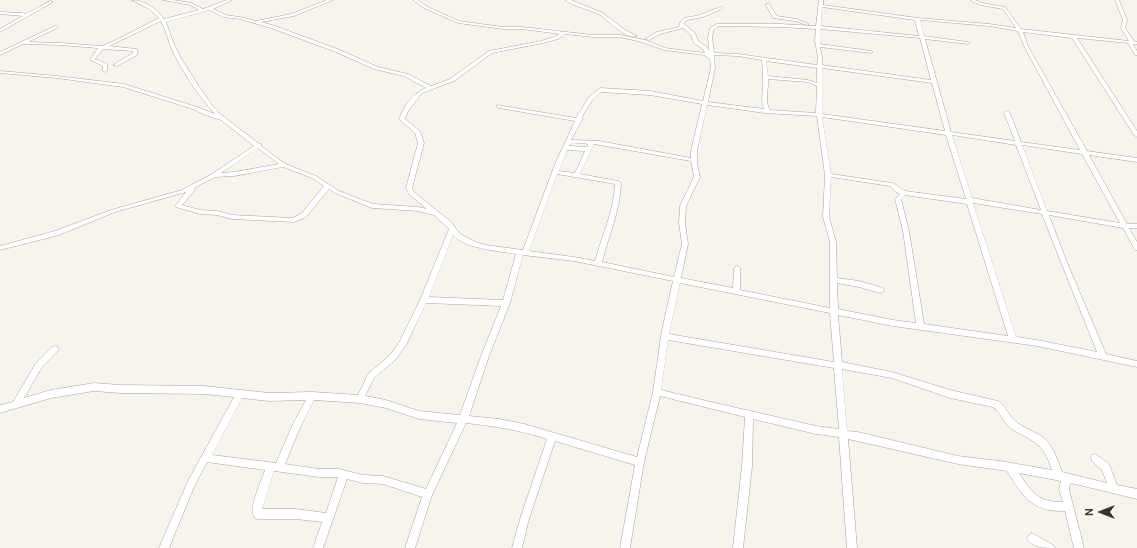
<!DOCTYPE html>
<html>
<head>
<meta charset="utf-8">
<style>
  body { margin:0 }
  #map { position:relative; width:1137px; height:548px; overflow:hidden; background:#f7f4ee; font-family:Cabin,sans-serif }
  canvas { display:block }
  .north { position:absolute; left:1081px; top:492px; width:40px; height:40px; -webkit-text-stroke:3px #f7f4ee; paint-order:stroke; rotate:270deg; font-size:11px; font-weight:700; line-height:16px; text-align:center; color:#363533 }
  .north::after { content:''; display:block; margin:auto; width:14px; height:18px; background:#363533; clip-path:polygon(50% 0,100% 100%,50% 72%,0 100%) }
</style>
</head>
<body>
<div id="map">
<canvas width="1137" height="548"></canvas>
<div class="north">N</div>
</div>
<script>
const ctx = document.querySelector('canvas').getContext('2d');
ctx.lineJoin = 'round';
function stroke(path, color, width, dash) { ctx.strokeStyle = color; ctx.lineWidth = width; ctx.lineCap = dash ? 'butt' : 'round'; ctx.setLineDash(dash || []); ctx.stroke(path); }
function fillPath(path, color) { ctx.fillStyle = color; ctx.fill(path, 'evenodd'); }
const street = new Path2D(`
  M132,0C145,0 157,9 164,19L199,10L190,5L163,0H173L191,3L203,9L227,0H232L213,9L226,15L240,17L256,21L291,14L327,0H333L294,16L261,22L275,26L340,50L378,67L408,74L431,86L450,79L489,51L541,41L554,37L560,34L522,29H503L458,23L424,8L413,0H418L426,6L459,21L503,27H522L593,35H620L645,40L665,48L705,53L703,49L694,43L691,35L683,28L660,34L649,40L645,39L657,32L679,27L680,22L684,18L700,15L720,7H722V9L703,17L687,20L684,23V24L695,33L698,41L707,47L709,51L708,37L710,28L717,24H780L816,26L819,0H823V5L918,18L989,24L1016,28L1003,9L980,5L970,0H975L982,3L1005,7L1021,29L1129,41L1121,28L1123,20L1115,0H1119L1127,20L1125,28L1134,41L1137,42V44H1133L1137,51V55H1135L1128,43L1077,38L1137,131V137L1134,135L1072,38L1023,32L1028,46L1087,151L1137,158V162L1089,155L1127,224H1137V228H1129L1137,242V250H1135L1123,228L1049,215L1066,260L1106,354L1137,361V367L1037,346L893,326L838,315L842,362L892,372L950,390L998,401C1006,406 1009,416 1016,422C1023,427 1031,430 1038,434C1052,442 1057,458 1062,472L1107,483L1102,470L1092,461L1091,458L1092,455L1095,454L1109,464L1117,485L1137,489V499L1071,483L1069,486V489L1084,548H1074L1065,511C1031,512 1023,496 1007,471L958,464L848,439L857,548H847L839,437L816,434L753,419L752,466L743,548H733L742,466L745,417L660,396L644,462L630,548H620L635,465L555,441L529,519L522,548H512L520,519L547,439C519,430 494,426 466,423L432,495L415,548H405L422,497L383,484L363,483L347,479L323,548H313L322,522L296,519H257L254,517C249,506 261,482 265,470L207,462L194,487L169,548H159L188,481L234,397L204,394L120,393L94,391L51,398L0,413V405L13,402L36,363L52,347L55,346L58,347L59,349L58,351L42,367L24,398L51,390L94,383L120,385L204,386L269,393L312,392L358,395L368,374L390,355L400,341L420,300L449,229L434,215L418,211L372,208L335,193L329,189L306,217L294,222L232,219L217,215L200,214L176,207L175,206L186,192L115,212L59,235L0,250V246L55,231L111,210L182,190L212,174L254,146L221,120L205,115L193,109L123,87L57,78L0,73V71L57,76L124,84L197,107L215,114C198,95 183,73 172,50C168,40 166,30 161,21L109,46L136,49L138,50L137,55L117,66L113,65L133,53V51L103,49L95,59L107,64V71L105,72L103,71V66L90,60L98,48L60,45L23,44L0,55V52L55,26H57V28L28,42L60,43L102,46L114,41L159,18L149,9ZM822,7L915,20L919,36L821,26ZM210,10L223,17L240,19L271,28L336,52L374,69L404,76L426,88C413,93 404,106 399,119L415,133L418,143L406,188L409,194L427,209L418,207L373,204L339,191L316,176L286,164L277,158L261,146V144L258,143L219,113L212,105L200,88L182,60L173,42L166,22ZM920,20L989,26L1018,31L1024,46L1080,150L1021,142L1010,113L1007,111L1004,113L1015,141L951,132L925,39L968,44L970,43L968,42L924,36ZM718,26L780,27L816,29L815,41L818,57L817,65L738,54L714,53L712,37L714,29ZM820,29L920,38L931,80L822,65V57L820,47L871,53L873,52L871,51L820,44ZM565,34L593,37H620L642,42L664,50L704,55L710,59L711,68L703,101L650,91L600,88L589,97L576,118L497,105V107L499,108L575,121L555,164L523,250L485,245L476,242L460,234L451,222L414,192L412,188L424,143L420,131L405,119L408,111L422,93L454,81L492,53L543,43L558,39ZM714,55L738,56L762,60L763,76L762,77L763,78C764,89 760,100 764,109L708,102L715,68ZM766,61L817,68V83L808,80L768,76ZM822,68L932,83L945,131L822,114ZM768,79L807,82L817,86L816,113L770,110C764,101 769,89 768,79ZM601,92L650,95L702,104L691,151V158L599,141L571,140L582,120L583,115L593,99ZM707,105L765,113L817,116L825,175L823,217L830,242V308L740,290V268L737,265L734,268L733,288L681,278L688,244L685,223L686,206L700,177L697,163V151ZM822,117L946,135L966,199L905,191C900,189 897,184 892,183L831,174ZM952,135L1016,145L1041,210L972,198ZM583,143L588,144L587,147L569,146L570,144ZM594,144L691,161L694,177L680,206L679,223L682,244L674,277L602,262C609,235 620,211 621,183L618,181L580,174ZM1022,145L1082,154L1120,223L1047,211ZM258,148L279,164L234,172L221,173ZM567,150L585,151L575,173L559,171ZM283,167L312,178L324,186L302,213L293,218L232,215L217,211L200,210L182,205L194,191L195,190L194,188L215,177L234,176ZM557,174L615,184C614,211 602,235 595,261L574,257L529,251ZM831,177L890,186L896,192L900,194L895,199L903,231L916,323L893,320L838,309L837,283L859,287L880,293L883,292L884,290L883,288L859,281L837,278L836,242L829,217ZM905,195L967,204L1008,336L924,324L909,231L901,199ZM973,203L1042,214L1060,260L1097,352L1037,340L1016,337ZM453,235C464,249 500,251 516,254L503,300L429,297ZM523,255L574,261L673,281L662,330L653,392L637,457L524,424L499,419L469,416L489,356L510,303ZM680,283L830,313L834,362L669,334ZM426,303L501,306L481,356L460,415L419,411L386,400L365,396L374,378L396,359L406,345ZM668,340L834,368L839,429L816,426L711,402L661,390ZM842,369L892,378L950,398L993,407C1000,412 1003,421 1009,427C1016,433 1024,435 1031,440C1043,446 1048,458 1052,470L1000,461L958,456L858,432L847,431ZM242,398L269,401L306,400L293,424L276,463L212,455ZM314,400L360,403L386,408L419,419L457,423L426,489L383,476L363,475L339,469H319L285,464L300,428ZM274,471L319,477H338L326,513L296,509H262ZM1019,473L1061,481L1059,489L1063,502C1039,503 1031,492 1019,473Z
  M565,0H571L603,13L625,30L637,36C627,41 608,20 600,15C589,9 575,7 565,0Z
  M50,1L53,2L0,32V29L23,16L0,14V12L22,13L26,14Z
  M767,4H769L777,16L796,19L809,24L807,25L795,21L773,18L766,5Z
  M1032,533L1053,545L1055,548C1045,548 1031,548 1027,538L1029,535Z`);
stroke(street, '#a5a39e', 1);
fillPath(street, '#fff');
</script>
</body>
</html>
